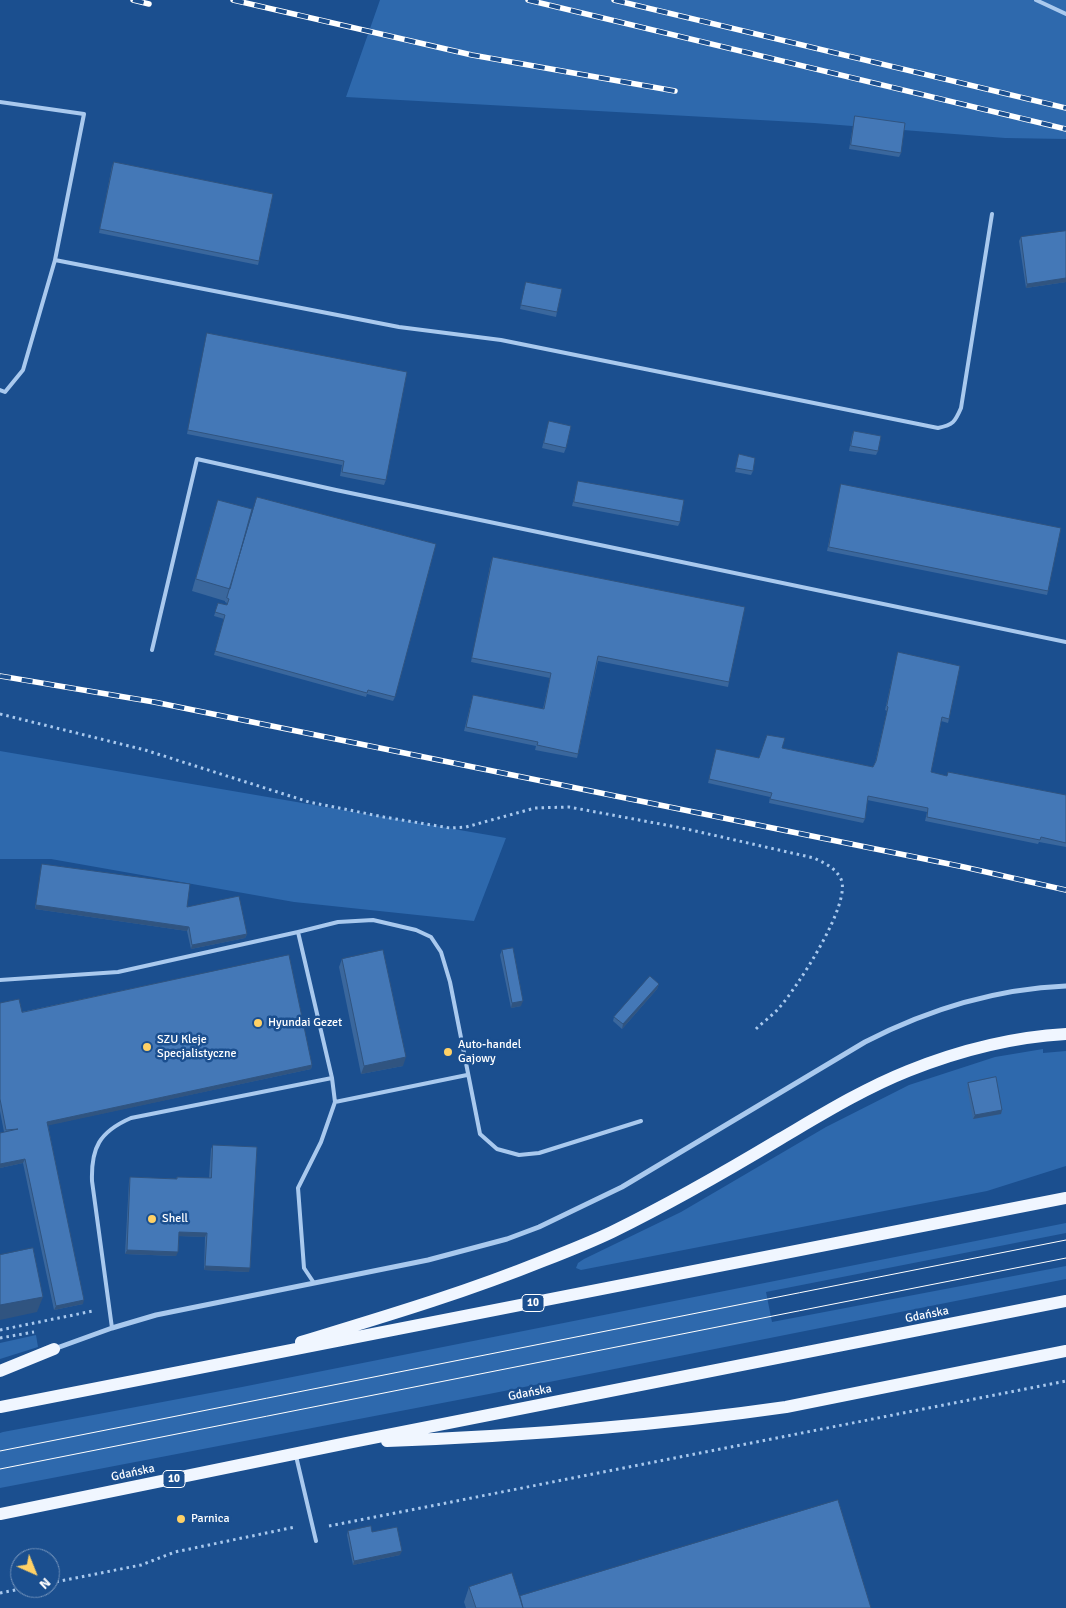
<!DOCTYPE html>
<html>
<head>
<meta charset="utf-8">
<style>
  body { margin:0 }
  #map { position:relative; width:1066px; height:1608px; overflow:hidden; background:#1b4f8f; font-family:Signika,sans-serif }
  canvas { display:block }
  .north { position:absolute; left:10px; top:1548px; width:50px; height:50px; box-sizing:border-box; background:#1b4f8f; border:1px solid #7695bc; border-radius:50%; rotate:136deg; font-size:14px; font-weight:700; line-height:20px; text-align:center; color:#fff }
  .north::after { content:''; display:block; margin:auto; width:18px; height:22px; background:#ffd166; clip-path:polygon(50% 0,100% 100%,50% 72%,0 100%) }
</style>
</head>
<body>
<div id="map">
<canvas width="1066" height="1608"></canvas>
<div class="north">N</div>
</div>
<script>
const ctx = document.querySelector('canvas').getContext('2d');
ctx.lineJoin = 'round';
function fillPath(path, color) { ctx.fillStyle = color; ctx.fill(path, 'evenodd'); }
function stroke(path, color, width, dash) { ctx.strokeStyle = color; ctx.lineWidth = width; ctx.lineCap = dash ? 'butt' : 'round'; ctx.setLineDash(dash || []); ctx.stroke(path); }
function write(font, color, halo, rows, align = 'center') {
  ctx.font = font + ' Signika,sans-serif'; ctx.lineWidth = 5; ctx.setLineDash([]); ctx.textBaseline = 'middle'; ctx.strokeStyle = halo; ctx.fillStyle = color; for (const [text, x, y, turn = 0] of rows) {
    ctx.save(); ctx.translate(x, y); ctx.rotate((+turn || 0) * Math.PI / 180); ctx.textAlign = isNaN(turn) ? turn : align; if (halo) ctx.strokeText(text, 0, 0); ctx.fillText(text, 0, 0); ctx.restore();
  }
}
const green = new Path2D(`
  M380,0H1066V139L1005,138L814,123L346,97Z
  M0,751L506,838L474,921L294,902L51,859H0Z
  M1043,1049V1053L1066,1051V1166L987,1191L581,1270L576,1268L578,1263L584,1259L681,1212L826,1127L909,1085L995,1057Z
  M1066,1223V1233L766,1292L772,1322L1066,1266V1279L489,1394L0,1488V1433L3,1432L242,1387Z
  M36,1335L38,1347L0,1359V1343Z`);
const path = new Path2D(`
  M0,714L145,750L309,802L384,817L450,828L466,827L535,808L569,807L682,828L814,858C824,863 835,867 841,879C852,904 796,989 779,1008C772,1016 763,1022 756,1029
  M0,1330L93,1311
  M0,1338L34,1332
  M329,1526L1066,1381
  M50,1583L141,1565L175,1552L295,1527
  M0,1593L25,1588`);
const lane = new Path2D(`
  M1036,0L1066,14
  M0,102L84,114L55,260L23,370L5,392L0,390
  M55,260L399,327L501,340L938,428C953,425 955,422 961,408L992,214
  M152,650L197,459L336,490L1066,642
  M298,932L338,922L373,920L416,930L431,937L441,952L450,982L480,1134L497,1149L519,1155L539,1153L641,1121
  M0,980L118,972L298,932L332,1078
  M335,1102L467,1075
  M112,1328L92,1181C91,1148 99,1132 131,1118L332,1078L335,1102L321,1142L298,1188L304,1268L314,1283
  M296,1456L316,1541`);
const street = new Path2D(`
  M54,1349L112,1328L156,1315L428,1260L507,1239L539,1227L622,1187L865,1042C929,1009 994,989 1066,986`);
const primary = new Path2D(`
  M301,1342C383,1317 464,1293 543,1261C566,1252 589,1243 612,1232C669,1204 725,1172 780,1139C821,1115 863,1089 908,1071C958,1051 1012,1037 1066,1034
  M0,1371L54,1349
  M0,1407L1066,1198
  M387,1441C520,1436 654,1426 786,1407L1066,1351
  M0,1514L347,1443L1066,1301`);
const tram = new Path2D(`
  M0,1451L1066,1240
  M0,1469L1066,1258`);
const rail = new Path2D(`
  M133,0L149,4
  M233,0L472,55L675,91
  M528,0L1066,129
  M614,0L1066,108
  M0,676L154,702L964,867L1066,890`);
const wall = new Path2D(`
  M855,116L901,153L899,157L849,149L854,120Z
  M114,162L259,261L258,265L99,233L112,166Z
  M1066,231V282L1026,288L1019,241L1021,237Z
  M526,282L557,312L556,317L520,309Z
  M207,333L386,480L384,485L340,476L342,465L187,434L206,338Z
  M549,421L566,448L564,453L542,448Z
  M854,431L878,451L876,455L849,451L852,435Z
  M739,454L753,471L751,475L735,472Z
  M578,481L680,522L678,526L572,506Z
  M841,484L1048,591L1047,595L827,551L840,488Z
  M218,500L240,551L395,697L393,701L367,694L366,697L214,655L224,619L214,616L218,603L226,605L227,603L225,602V601L192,591L214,512Z
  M493,557L729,682L728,687L598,661L578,754L577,758L535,750L536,746L464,731L473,695L543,709L550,678L471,662L491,561Z
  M898,652L949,719L948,723L941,721L931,772L946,776L1066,795V847L1039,842L1038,844L925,821L927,812L867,800L865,819L863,823L769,803L770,797L708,783L716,749L759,758L782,748L873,767L875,763L887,711L885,710Z
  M42,864L187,907L247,934L245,938L191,949L187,931L35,909L41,868Z
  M502,950L521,1006L511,1008L500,955Z
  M342,959L403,1066L361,1074L339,967Z
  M659,984L657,989L622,1029L613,1021L614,1017Z
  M0,1003L22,1012L312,1065L311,1069L48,1125L83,1304L54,1310L23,1163L0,1168V1133L4,1132L0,1111Z
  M968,1083L1002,1110L1001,1114L973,1119L967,1087Z
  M213,1145L249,1272L204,1270L205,1237L179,1236L176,1256L125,1254L129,1181L130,1177L176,1179L177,1177L209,1178L211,1149Z
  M348,1531L372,1532L400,1555L353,1565L347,1535Z
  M469,1587L520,1596L871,1608H466L464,1602Z`);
const shadedWall = new Path2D(`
  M1066,278V282L1026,288L1027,284Z
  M36,905L189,927L187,931L35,909Z
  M247,934L245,938L191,949L192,945Z
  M659,984L657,989L622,1029L623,1024Z
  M523,1001L521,1006L511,1008L512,1003Z
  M406,1057L403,1066L361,1074L364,1066Z
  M312,1065L311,1069L46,1126L47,1122Z
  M1002,1110L1001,1114L973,1119L975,1115Z
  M25,1159L23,1163L0,1168V1164Z
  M179,1232L207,1233L205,1237L177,1236Z
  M127,1250L178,1252L176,1256L125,1254Z
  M205,1266L250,1268L249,1272L204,1270Z
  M43,1297L37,1312L0,1320V1305Z
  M84,1300L83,1304L54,1310L56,1306Z
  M402,1551L400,1555L353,1565L354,1561Z`);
const building = new Path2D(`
  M855,116L905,123L901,153L851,145Z
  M114,162L273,194L259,261L100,229Z
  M1066,231V278L1027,284L1021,237Z
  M526,282L562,289L557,312L521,305Z
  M207,333L407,372L386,480L342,472L344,461L188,430Z
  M549,421L571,426L566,448L544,443Z
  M854,431L881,436L878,451L851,446Z
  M739,454L755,458L753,471L736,468Z
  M578,481L684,500L680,522L574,502Z
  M841,484L1061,528L1048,591L829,547Z
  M257,497L436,544L395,697L368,690L367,693L215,651L225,615L215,612L218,603L227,605L229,599L227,598Z
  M218,500L252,509L230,589L196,579Z
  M493,557L745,607L729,682L598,656L578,754L537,745L538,742L466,727L473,695L544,709L551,673L472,658Z
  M898,652L960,666L949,719L942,717L931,772L947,776L948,772L1066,795V843L1041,837L1040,840L927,817L928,808L868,796L865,819L770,799L772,793L709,779L716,749L759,758L767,735L785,738L782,748L873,767L876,761L888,707L887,706Z
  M42,864L190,884L187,907L239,896L247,934L192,945L189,927L36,905Z
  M513,948L523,1001L512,1003L502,950Z
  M383,950L406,1057L364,1066L342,959Z
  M289,955L312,1065L47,1122L84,1300L56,1306L25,1159L0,1164V1133L18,1129L6,1130L0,1099V1003L19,999L22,1012Z
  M650,976L659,984L623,1024L614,1017Z
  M996,1077L1002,1110L975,1115L968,1083Z
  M213,1145L257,1147L250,1268L205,1266L207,1233L179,1232L178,1252L127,1250L130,1177L177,1179V1177L211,1178Z
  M33,1248L43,1297L0,1305V1255Z
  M838,1500L871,1608H523L520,1596Z
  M371,1526L372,1532L397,1527L402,1551L354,1561L348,1531Z
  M512,1573L523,1608H476L469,1587Z`);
const markers = [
  [258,1023,5,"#ffd166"],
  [147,1047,5,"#ffd166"],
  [448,1052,5,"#ffd166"],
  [152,1219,5,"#ffd166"],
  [181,1519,5,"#ffd166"]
];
const shields = [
  [533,1303,22],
  [174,1479,22]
];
const shieldNames = [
  ["10",533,1303],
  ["10",174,1479]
];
const poiNames = [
  ["Hyundai Gezet",268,1023],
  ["SZU Kleje",157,1040],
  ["Specjalistyczne",157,1054],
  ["Auto-handel",458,1045],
  ["Gajowy",458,1059],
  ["Shell",162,1219],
  ["Parnica",191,1519]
];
const streetNames = [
  ["Gdańska",927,1315,-11],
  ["Gdańska",530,1393,-11],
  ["Gdańska",133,1473,-12]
];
fillPath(green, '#2e69ad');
stroke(path, '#a9c9ee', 3, [2.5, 4]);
stroke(lane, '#a9c9ee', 4);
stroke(street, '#a9c9ee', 5);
stroke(primary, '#f0f6ff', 12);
stroke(tram, '#fff', 1);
stroke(rail, '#fff', 5.5);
stroke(rail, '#1b4f8f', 4, [11]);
fillPath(wall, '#3a679d');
fillPath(shadedWall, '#305480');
fillPath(building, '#4478b7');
stroke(building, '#305480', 1);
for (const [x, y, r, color] of markers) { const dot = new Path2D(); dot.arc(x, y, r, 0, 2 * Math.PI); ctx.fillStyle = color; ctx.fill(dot); stroke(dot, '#1b4f8f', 2); }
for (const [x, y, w] of shields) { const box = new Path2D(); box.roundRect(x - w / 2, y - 8.5, w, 17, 4); ctx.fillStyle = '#1b4f8f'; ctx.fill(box); stroke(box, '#fff', 1); }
write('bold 11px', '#fff', null, shieldNames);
write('12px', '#fff', '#1b4f8f', poiNames, 'left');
write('12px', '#fff', '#1b4f8f', streetNames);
</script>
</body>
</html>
